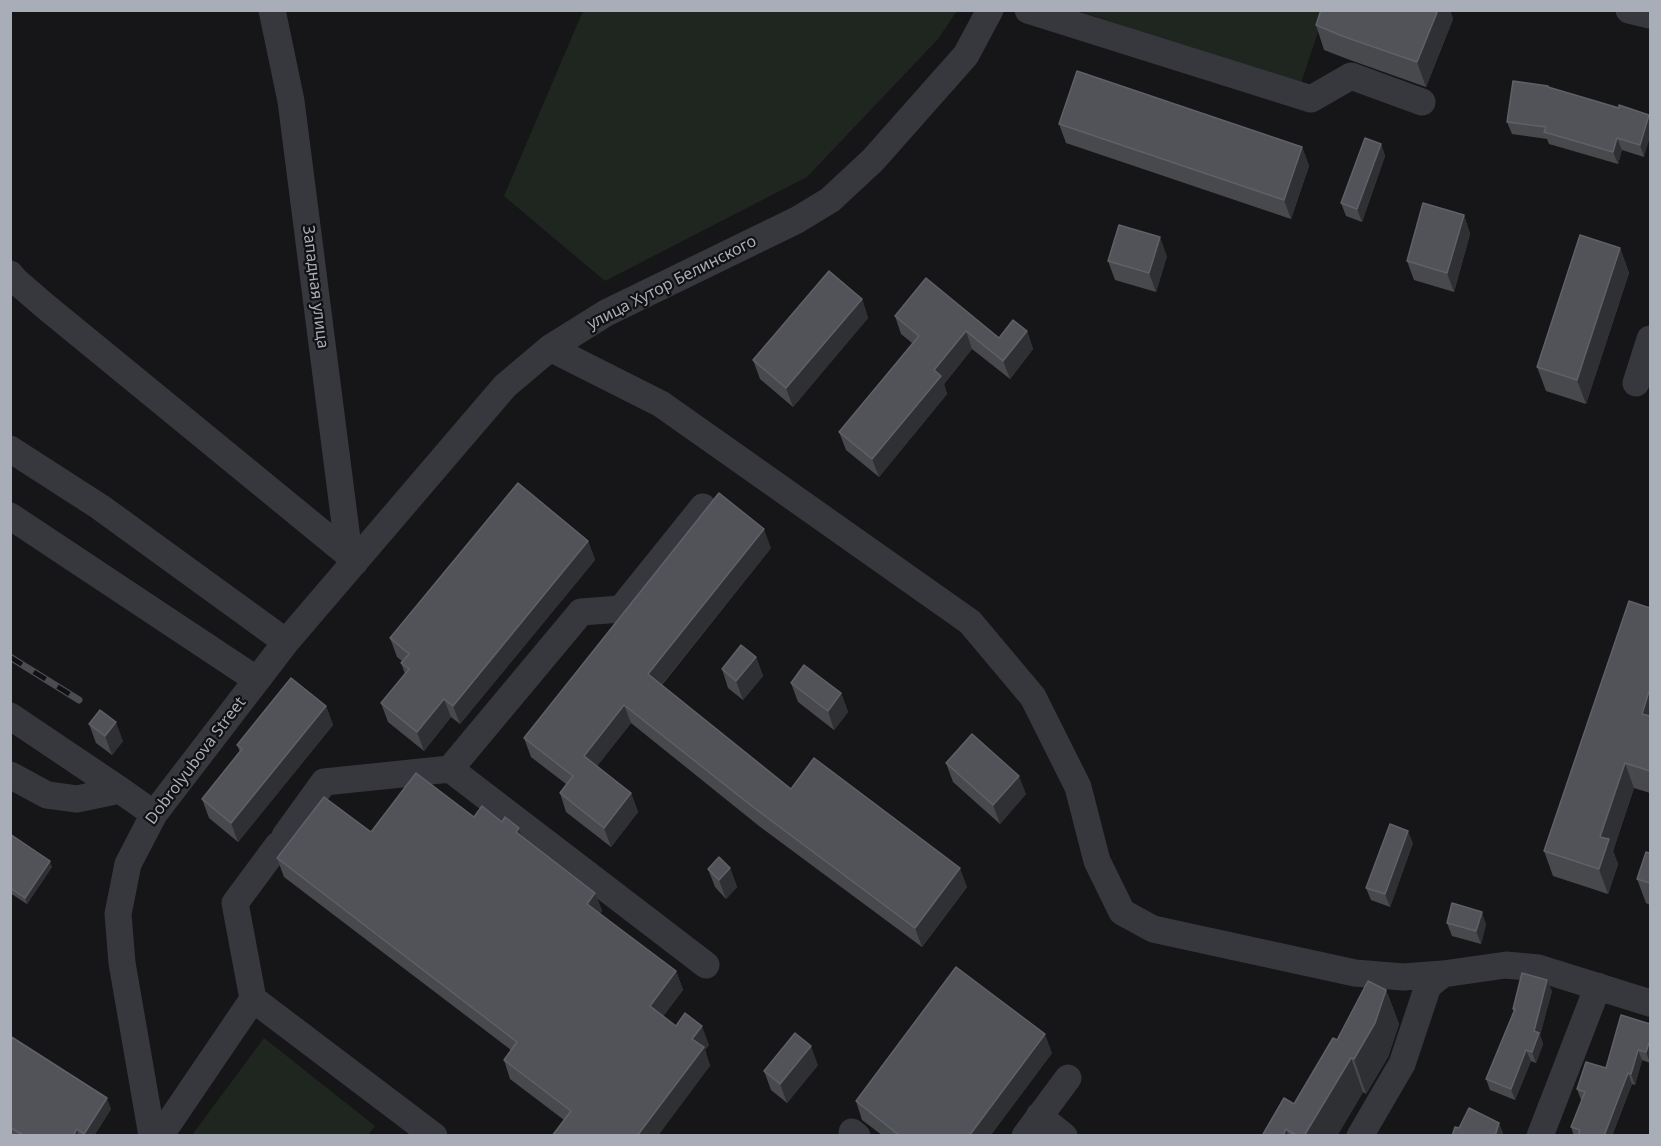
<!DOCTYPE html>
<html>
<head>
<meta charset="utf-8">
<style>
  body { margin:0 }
  #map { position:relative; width:1661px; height:1146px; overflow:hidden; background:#161618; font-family:"Noto Sans",sans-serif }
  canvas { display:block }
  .frame { position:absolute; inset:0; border:12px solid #a8adb8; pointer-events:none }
</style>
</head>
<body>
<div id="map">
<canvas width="1661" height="1146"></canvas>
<div class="frame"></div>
</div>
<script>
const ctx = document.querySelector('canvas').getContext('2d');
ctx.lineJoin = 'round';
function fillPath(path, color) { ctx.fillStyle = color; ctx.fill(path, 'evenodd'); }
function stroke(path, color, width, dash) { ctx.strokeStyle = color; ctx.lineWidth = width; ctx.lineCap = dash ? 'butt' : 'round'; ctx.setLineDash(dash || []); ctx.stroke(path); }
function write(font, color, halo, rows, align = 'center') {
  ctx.font = font + ' "Noto Sans",sans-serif'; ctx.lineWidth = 4.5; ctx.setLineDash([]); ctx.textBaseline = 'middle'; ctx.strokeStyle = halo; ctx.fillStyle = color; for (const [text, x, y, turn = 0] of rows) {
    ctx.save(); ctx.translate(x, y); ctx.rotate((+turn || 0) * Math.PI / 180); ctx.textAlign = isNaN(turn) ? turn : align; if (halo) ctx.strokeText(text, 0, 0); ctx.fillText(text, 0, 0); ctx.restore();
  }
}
const green = new Path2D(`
  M583,11V10L957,11L938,39L807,177L605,281L504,196Z
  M1079,11H1325L1300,86Z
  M264,1038L375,1126L368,1135H192Z`);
const minor = new Path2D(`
  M272,10L291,101L349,555L355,562
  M1028,10L1311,99L1351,76L1422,102
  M1629,10L1650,15
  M10,274L16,281L45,306L349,555
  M550,348L661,404L970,622L1033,697L1078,787L1097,861L1122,912L1153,929L1355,973L1403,977L1443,974
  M1636,383L1650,339
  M10,449L100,507L286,642
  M10,516L257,680
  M10,716L120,790
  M450,769L581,612L621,609L703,507
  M10,775L47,795L77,799L120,790L154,814
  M285,836L324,782L450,769L706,965
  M253,999L235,903L278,845
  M1039,1116L1064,1136
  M852,1132L857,1136
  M152,1136L122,963L118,914L128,864L154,814L286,642L505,386L550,348L606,313L797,220L830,200L873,160L966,55L990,10
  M160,1136L253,999L434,1136
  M1025,1136L1068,1078
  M1360,1136L1402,1064L1428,986L1443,974L1506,965L1538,968L1650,1003
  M1540,1136L1598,986`);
const rail = new Path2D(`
  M10,657L79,700`);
const wall = new Path2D(`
  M1321,10H1450L1453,19L1426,87L1350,60L1324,50L1316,25Z
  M1548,86L1549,88L1619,108L1649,115L1644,157L1622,150L1618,164L1549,144L1547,139L1512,134L1507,122Z
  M1059,124L1302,147L1309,166L1291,219L1066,143Z
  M1381,144L1385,156L1362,222L1346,216L1341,203Z
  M1464,215L1470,234L1454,292L1414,280L1407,261Z
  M1620,248L1629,273L1586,404L1546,391L1537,367Z
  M1167,256L1156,292L1115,280L1108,261Z
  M862,299L868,318L793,407L760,379L753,360Z
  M895,316L999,338L1027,331L1033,349L1010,379L972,349L944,384L947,394L879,477L846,450L839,432L912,343L901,334Z
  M588,541L595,560L460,724L451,717L424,751L388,722L381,703L405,674L401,663L402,661L397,657L390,638Z
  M771,548L662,685L791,789L967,887L922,947L759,826L631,723L597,766L631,793L638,812L611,847L566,812L560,793L566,784L531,757L524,738Z
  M1650,608V793L1634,788L1613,851L1618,864L1608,894L1553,876L1544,851Z
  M756,657L763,676L743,700L728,688L722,669Z
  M791,683L841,693L848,712L834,730L798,702Z
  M326,706L333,725L238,842L209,818L202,799L240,752L237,745Z
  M89,724L123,741L112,755L96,743Z
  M946,763L1026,794L1000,824L953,782Z
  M371,832L522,837L595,893L602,911L600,914L676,971L683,990L663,1016L676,1026L709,1045L705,1050L710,1066L564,1120L510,1079L504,1060L511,1050L284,877L277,858Z
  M10,834L52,867L27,904L10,893Z
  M1413,843L1390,907L1371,900L1366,888Z
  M1650,853V905L1646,903L1637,879Z
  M730,868L737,887L726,899L715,887L708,869Z
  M1447,923L1486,924L1481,944L1452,936Z
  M1386,990L1399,1024L1388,1057L1366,1094L1363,1092L1337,1136H1262L1294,1104L1337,1040Z
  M1552,991L1540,1035L1543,1044L1536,1063L1531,1061L1515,1100L1490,1090L1486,1079L1514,1012L1513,1009Z
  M1650,1024V1063L1642,1060L1635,1085L1632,1084L1612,1136H1574L1571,1127L1582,1100H1581L1577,1089L1606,1068Z
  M10,1036L111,1109L94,1136H10Z
  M1052,1053L990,1136H883L862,1120L856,1101Z
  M818,1065L787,1103L771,1090L764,1071Z`);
const shadedWall = new Path2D(`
  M1438,10H1450L1453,19L1426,87L1417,62Z
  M1649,115L1650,118V137L1644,157L1640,145Z
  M1617,138L1622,150L1618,164L1613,152Z
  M1381,144L1385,156L1362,222L1357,209Z
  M1302,147L1309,166L1291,219L1284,200Z
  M1464,215L1470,234L1454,292L1447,273Z
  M1160,237L1167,256L1156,292L1149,273Z
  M1620,248L1629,273L1586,404L1577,380Z
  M862,299L868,318L793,407L786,388Z
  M966,331L972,349L944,384L947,394L879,477L872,459L934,370Z
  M1027,331L1033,349L1010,379L1003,361Z
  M764,529L771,548L655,693L648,674Z
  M588,541L595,560L460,724L453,706Z
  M756,657L763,676L743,700L736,681Z
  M1650,688V737L1642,714Z
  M841,693L848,712L834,730L828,711Z
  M444,699L451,717L424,751L417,732Z
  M624,705L631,723L591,774L584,756Z
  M326,706L333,725L238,842L231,823Z
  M116,722L123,741L112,755L105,736Z
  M1625,763L1634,788L1613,851L1618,864L1608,894L1599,869L1600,837Z
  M1019,776L1026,794L1000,824L993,805Z
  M631,793L638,812L611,847L604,828Z
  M519,828L526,847L516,832Z
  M1408,831L1413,843L1390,907L1385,894Z
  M50,861L52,867L27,904L25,898Z
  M730,868L737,887L726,899L719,880Z
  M960,868L967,887L922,947L915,928Z
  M595,893L602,911L594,922L587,904Z
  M1482,912L1486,924L1481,944L1476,931Z
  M676,971L683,990L657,1025L650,1006Z
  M1547,980L1552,991L1540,1035L1543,1044L1536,1063L1532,1052L1534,1031Z
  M1386,990L1399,1024L1388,1057L1366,1094L1354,1059Z
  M702,1026L709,1045L705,1050L710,1066L658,1136H637L692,1039Z
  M1045,1034L1052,1053L990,1136H969Z
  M1650,1040V1063L1646,1052Z
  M811,1046L818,1065L787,1103L780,1084Z
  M1526,1050L1531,1061L1515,1100L1511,1089Z
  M1638,1050L1642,1060L1635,1085L1631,1074Z
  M1351,1058L1363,1092L1337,1136H1304Z
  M1628,1073L1632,1084L1612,1136H1604Z
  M107,1098L111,1109L94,1136H85L84,1134Z
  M1499,1123L1503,1133L1502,1136H1495Z
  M77,1129L79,1136H73Z
  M1286,1129L1289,1136H1283Z`);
const building = new Path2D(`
  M1321,10H1438L1417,62L1342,36L1316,25Z
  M1077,71L1302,147L1284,200L1059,124Z
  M1513,81L1548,86V87L1619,108V105L1649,115L1640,145L1617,138L1613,152L1544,132L1546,127L1507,122Z
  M1365,138L1381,144L1357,209L1341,203Z
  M1423,203L1464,215L1447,273L1407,261Z
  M1119,225L1160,237L1149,273L1108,261Z
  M1580,235L1620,248L1577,380L1537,367Z
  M829,271L862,299L786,388L753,360Z
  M926,278L999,338L1013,320L1027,331L1003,361L966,331L934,370L941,376L872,459L839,432L919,336L895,316Z
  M518,483L588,541L453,706L444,699L417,732L381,703L409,669L401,663L409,654L390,638Z
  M719,493L764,529L648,674L791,789L814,758L960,868L915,928L753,807L624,705L584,756L631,793L604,828L560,793L573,776L524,738Z
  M1629,601L1650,608V688L1642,714L1650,716V771L1625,763L1600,837L1609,839L1599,869L1544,851Z
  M741,645L756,657L736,681L722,669Z
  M804,665L841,693L828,711L791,683Z
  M291,678L326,706L231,823L202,799L242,749L237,745Z
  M100,710L116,722L105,736L89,724Z
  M972,734L1019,776L993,805L946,763Z
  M416,773L474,817L482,806L502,822L505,817L519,828L516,832L595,893L587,904L676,971L650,1006L676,1026L685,1013L702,1026L692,1039L704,1047L637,1136H552L571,1111L504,1060L517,1042L277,858L324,797L371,832Z
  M1390,824L1408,831L1385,894L1366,888Z
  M10,834L50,861L25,898L10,888Z
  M1646,852L1650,853V883L1637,879Z
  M719,857L730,868L719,880L708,869Z
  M1452,903L1482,912L1476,931L1447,923Z
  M956,967L1045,1034L969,1136H900L856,1101Z
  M1522,973L1547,980L1534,1031L1539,1033L1532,1052L1526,1050L1511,1089L1486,1079L1515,1009H1513Z
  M1368,981L1386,990L1375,1023L1354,1059L1351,1058L1304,1136H1297L1286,1129L1283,1136H1262L1284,1098L1294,1104L1333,1038L1337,1040Z
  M1621,1015L1650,1024V1040L1646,1052L1638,1050L1631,1074L1628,1073L1604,1136H1578L1580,1130L1571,1127L1585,1092L1577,1089L1586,1062L1606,1068Z
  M795,1033L811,1046L780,1084L764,1071Z
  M10,1036L107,1098L84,1134L77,1129L73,1136H24L10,1127Z
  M1469,1108L1499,1123L1495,1136H1452L1455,1127L1459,1128Z`);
const streetNames = [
  ["улица Хутор Белинского",672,283,-27],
  ["Западная улица",315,287,83],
  ["Dobrolyubova Street",196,761,-53]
];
fillPath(green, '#1e261f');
stroke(minor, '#37383d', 27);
stroke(rail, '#4a4c52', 7);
stroke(rail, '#111113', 4.5, [14]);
fillPath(wall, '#47494d');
fillPath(shadedWall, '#2f3033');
fillPath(building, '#525359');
stroke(building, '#5f6168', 1.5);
write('16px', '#a8adb8', '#111113', streetNames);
</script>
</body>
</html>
